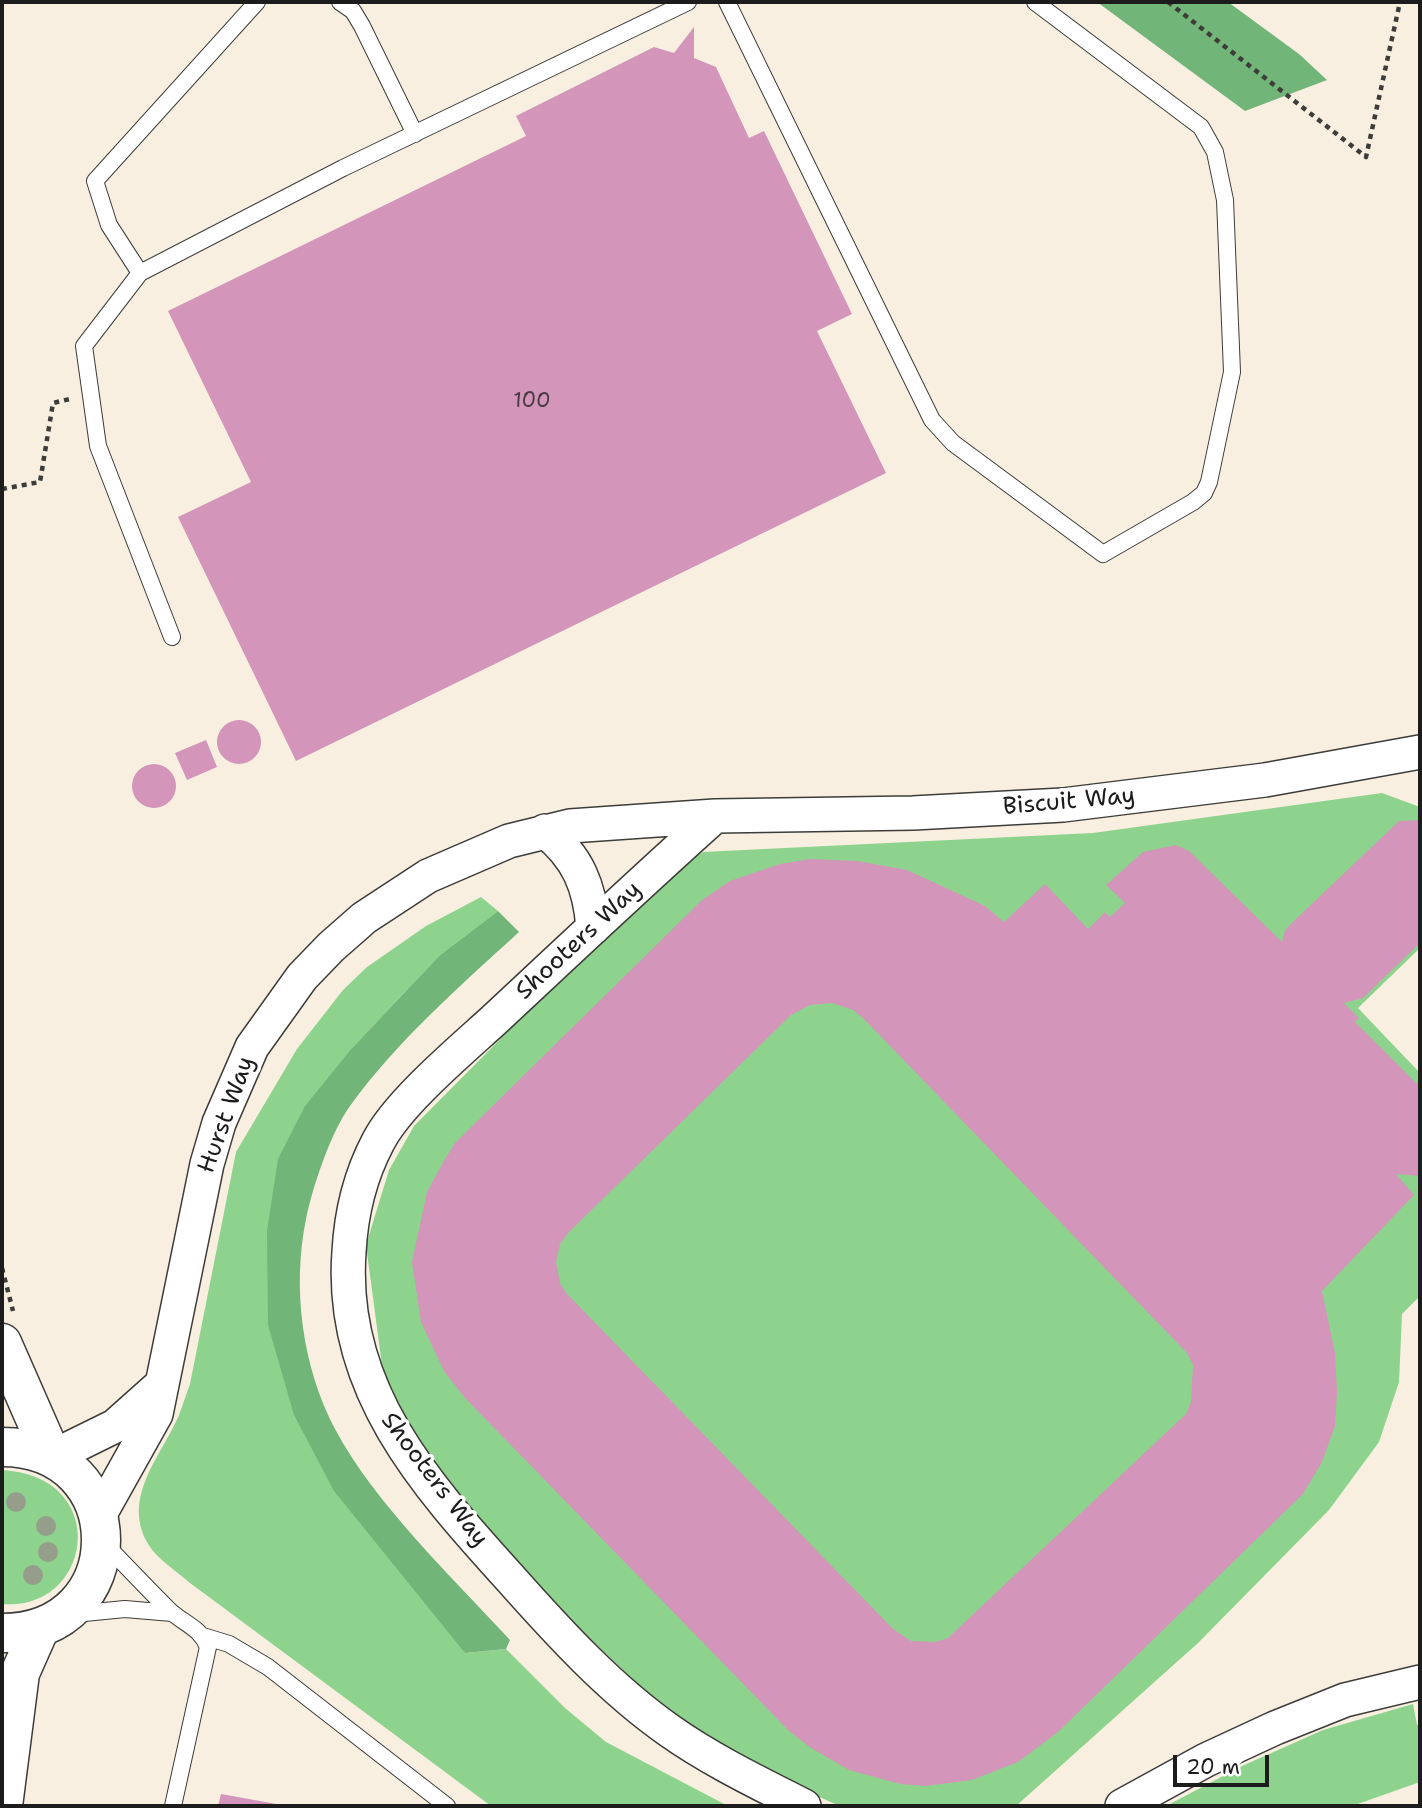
<!DOCTYPE html>
<html>
<head>
<meta charset="utf-8">
<style>
  body { margin:0 }
  #map { position:relative; width:1422px; height:1808px; overflow:hidden; background:#f8efe0; font-family:"Shantell Sans",sans-serif }
  canvas { display:block }
  .frame { position:absolute; inset:0; border:4px solid #1c1c1c; pointer-events:none }
  .scale { position:absolute; left:1173px; top:1755px; width:96px; height:32px; box-sizing:border-box; border:4px solid #1c1c1c; border-top:0; padding-left:9px; font-size:21px; line-height:24px; white-space:nowrap; color:#1c1c1c; -webkit-text-stroke:5px #fff; paint-order:stroke }
</style>
</head>
<body>
<div id="map">
<canvas width="1422" height="1808"></canvas>
<div class="frame"></div>
<div class="scale">20 m</div>
</div>
<script>
const ctx = document.querySelector('canvas').getContext('2d');
ctx.lineJoin = 'round';
function fillPath(path, color) { ctx.fillStyle = color; ctx.fill(path, 'evenodd'); }
function stroke(path, color, width, dash) { ctx.strokeStyle = color; ctx.lineWidth = width; ctx.lineCap = dash ? 'butt' : 'round'; ctx.setLineDash(dash || []); ctx.stroke(path); }
function write(font, color, halo, rows, align = 'center') {
  ctx.font = font + ' "Shantell Sans",sans-serif'; ctx.lineWidth = 7; ctx.setLineDash([]); ctx.textBaseline = 'middle'; ctx.strokeStyle = halo; ctx.fillStyle = color; for (const [text, x, y, turn = 0] of rows) {
    ctx.save(); ctx.translate(x, y); ctx.rotate((+turn || 0) * Math.PI / 180); ctx.textAlign = isNaN(turn) ? turn : align; if (halo) ctx.strokeText(text, 0, 0); ctx.fillText(text, 0, 0); ctx.restore();
  }
}
const green = new Path2D(`
  M1382,793L1420,807V948L1358,1008L1420,1073V1296L1402,1314L1399,1382L1379,1442L1329,1510L1198,1643L1016,1806H840L762,1772L670,1711L638,1684L572,1622L495,1538L437,1467L397,1407L383,1373L366,1245L389,1170L414,1126L659,879L703,852L1093,833Z
  M481,897L498,911L440,955L353,1047L268,1325L465,1653L506,1649L565,1708L606,1742L728,1806H491L190,1583C177,1571 155,1558 147,1542C122,1496 162,1455 179,1415C183,1405 186,1394 190,1384L236,1152L297,1049L343,990L367,967L426,926Z
  M2,1470C113,1476 93,1612 2,1604Z
  M1413,1704L1417,1725H1420V1782L1352,1806H1166L1242,1766L1323,1730Z`);
const forest = new Path2D(`
  M1097,2H1228L1299,54L1327,80L1245,111Z
  M498,911L519,932C460,986 397,1041 350,1106C330,1134 313,1186 306,1219C292,1288 302,1366 335,1429C375,1504 452,1577 510,1640L506,1649L465,1653L334,1491L294,1415L268,1325L267,1231L278,1159L305,1106L353,1047L440,955Z`);
const building = new Path2D(`
  M694,27V58L716,67L749,138L764,131L852,314L817,331L886,473L296,761L178,517L251,482L168,311L526,136L516,116L654,47L674,53Z
  M217 742a22 22 0 1 1 44 0a22 22 0 1 1-44 0Z
  M206,740L217,767L187,780L175,753Z
  M132 786a22 22 0 1 1 44 0a22 22 0 1 1-44 0Z
  M1420,820V943L1363,998L1344,1003L1359,1018L1355,1022L1417,1084L1420,1080V1176L1396,1174L1414,1195L1322,1291L1335,1353L1337,1392L1335,1426L1322,1462L1303,1494L1058,1732L1018,1762L972,1780L925,1786L900,1784L849,1770L811,1748L789,1731L465,1398L444,1371L421,1322L412,1262L427,1192L445,1159L455,1143L702,900L730,881L780,864L810,859L857,861L907,870L985,906L1004,922L1045,884L1088,929L1105,912L1110,917L1125,903L1106,885L1143,852L1176,845L1189,851L1282,942L1285,930L1296,919L1399,821ZM832,1003L853,1010L863,1018L1187,1353L1193,1365L1191,1402L1186,1414L948,1638L935,1642L911,1641L893,1629L567,1294L560,1283L556,1262L560,1244L568,1233L791,1015L810,1005Z
  M221,1794L282,1805L281,1806H218Z`);
const path = new Path2D(`
  M1168,2L1366,157L1400,2
  M2,489L40,482L53,403L70,399
  M2,1268L13,1311`);
const service = new Path2D(`
  M340,2L353,11L362,26L415,134
  M727,2L932,420L953,443L1103,554L1193,502L1204,493L1209,482L1232,372L1225,200L1215,152L1201,127L1035,2
  M140,273L109,225L95,181L257,2
  M172,637L98,446L84,346L140,273L343,168L688,2
  M103,1542C125,1565 147,1588 169,1610C184,1624 200,1627 208,1647L173,1806
  M74,1614L125,1609L172,1613
  M203,1636L229,1644L268,1667L447,1806`);
const minor = new Path2D(`
  M715,816C640,883 567,952 493,1021C460,1051 397,1104 378,1142C360,1176 351,1215 349,1252C339,1388 424,1483 510,1578C558,1632 610,1689 670,1731C711,1760 759,1783 804,1806
  M545,831C578,857 590,887 593,928
  M52,1457L115,1426L161,1385
  M99,1516L156,1414L207,1164L219,1123L252,1047L302,977L331,947L364,918L428,876L509,841L570,826L715,816L913,813L1063,805L1265,780L1420,752
  M1122,1806L1206,1760L1275,1728L1345,1700L1420,1682`);
const tertiary = new Path2D(`
  M2,1343L52,1457
  M2,1447C134,1447 134,1633 2,1633
  M3,1806L20,1673L40,1628`);
const trees = [
  [16,1502],
  [46,1526],
  [48,1552],
  [33,1575]
];
const numberNames = [
  ["100",532,402]
];
const streetNames = [
  ["Biscuit Way",1069,802,-5],
  ["Shooters Way",579,941,-43],
  ["Hurst Way",227,1115,-70],
  ["Shooters Way",434,1480,53]
];
fillPath(green, '#8dd38d');
fillPath(forest, '#72b578');
fillPath(building, '#d395b9');
stroke(service, '#3d3c39', 18);
stroke(minor, '#3d3c39', 36);
stroke(tertiary, '#3d3c39', 41);
stroke(path, '#3d3c39', 4.5, [5, 5]);
stroke(service, '#fff', 16);
stroke(minor, '#fff', 33);
stroke(tertiary, '#fff', 38);
ctx.fillStyle = '#959e8a';
for (const [x, y] of trees) { ctx.beginPath(); ctx.arc(x, y, 10, 0, 2 * Math.PI); ctx.fill(); }
write('21px', '#4a3a43', null, numberNames);
write('24px', '#1c1c1c', '#fff', streetNames);
</script>
</body>
</html>
